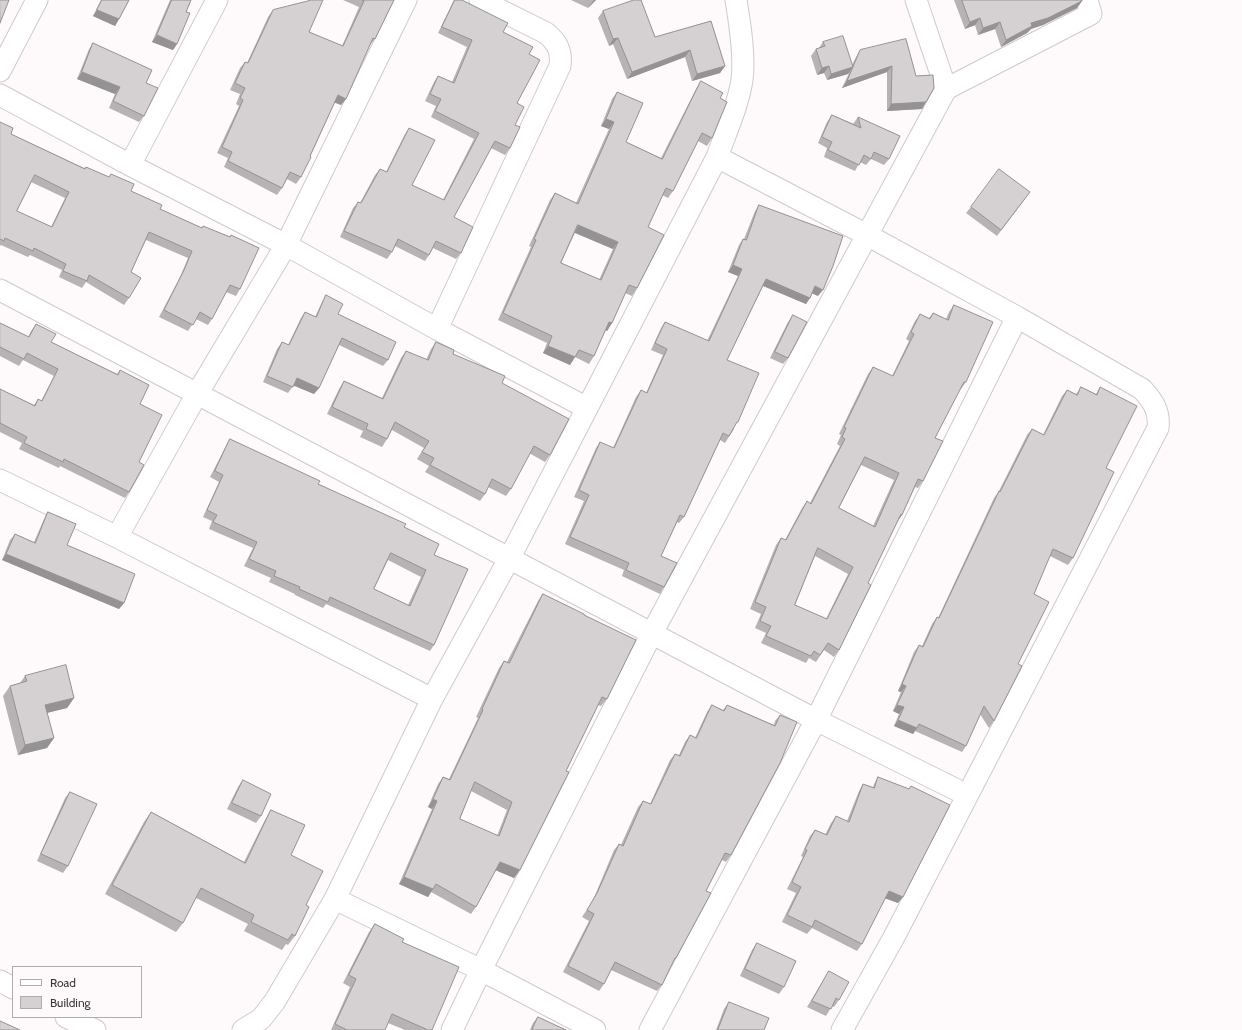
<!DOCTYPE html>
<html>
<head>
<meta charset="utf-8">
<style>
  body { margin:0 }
  #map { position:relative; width:1242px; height:1030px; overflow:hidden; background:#fef9fb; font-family:Cabin,sans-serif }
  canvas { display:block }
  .legend { position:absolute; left:12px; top:966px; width:130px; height:52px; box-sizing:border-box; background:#fef9fb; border:1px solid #b0acad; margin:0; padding:5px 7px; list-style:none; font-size:12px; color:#3a3839 }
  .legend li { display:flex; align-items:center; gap:8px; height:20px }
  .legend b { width:20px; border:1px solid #b0acad }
</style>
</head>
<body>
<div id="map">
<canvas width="1242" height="1030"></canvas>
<ul class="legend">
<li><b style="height:5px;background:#fff"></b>Road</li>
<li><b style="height:11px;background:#d5d0d2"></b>Building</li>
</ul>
</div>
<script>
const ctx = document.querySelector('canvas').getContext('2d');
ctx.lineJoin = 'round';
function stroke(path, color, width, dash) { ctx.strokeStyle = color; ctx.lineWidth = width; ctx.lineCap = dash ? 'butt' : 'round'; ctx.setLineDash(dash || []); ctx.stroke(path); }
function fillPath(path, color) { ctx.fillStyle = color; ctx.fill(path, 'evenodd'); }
const street = new Path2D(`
  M916,0L946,89
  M0,71L37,0
  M0,95L130,165L286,245L437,329L587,408
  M717,157L867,235L1017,317L1142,389C1153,401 1160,411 1158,428L894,937L842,1030
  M130,165L217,0
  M0,290L816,720L967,795
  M437,329L560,66C562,51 557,42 546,33L480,0
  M0,480L117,537L432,699
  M117,537L197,394L286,245L406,0
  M335,899L481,970L595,1030
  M0,981L13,988
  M66,1017L95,1030
  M243,1030L261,1019L275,1001L335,899L432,699L509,559L717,157C726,132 738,106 742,80C745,56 740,24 736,0
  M452,1030L481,970L652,633L946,89L1091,14L1087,0
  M650,1030L816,720L1017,317`);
const wall = new Path2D(`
  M101,0H129L119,19L115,26L93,16Z
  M170,0H191L186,12L177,44L173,50L152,42Z
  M343,0H394L375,39L370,45L341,105L335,102L301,177L296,184L287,179L282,188L277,195L224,167L228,158L217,153L239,106L236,104L240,94L230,90L240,68L245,62L247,63L268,17L273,10L309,32L342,46L359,7Z
  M454,0H462L503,32L529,54L517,103L515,125L510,148L505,155L491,148L454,217L461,253L456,259L433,248L429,255L425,261L395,246L392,252L387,259L340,237L353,208L358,202L360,203L375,175L380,169L386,172L405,134L409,128L412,185L443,200L474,139L431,117L436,106L425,101L434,82L438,76L452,82L467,47L438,33L452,4Z
  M571,0H596L588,8Z
  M954,0H1082V1L1077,8L1043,25L1031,29L1027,33L1001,47L995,29L978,35L975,25L965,29Z
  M603,11L655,37L711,21L725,66L720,73L692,81L685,57L627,79L613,44L609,46L598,18Z
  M823,42L852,65L856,57L860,50L916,76L926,102L922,109L887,111V72L842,88L849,73L848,74L827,80L824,73L817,75L811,56L816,49L819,48Z
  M93,43L146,83L144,116L139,122L109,108L115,94L77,79L89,49Z
  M701,81L720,98L712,138L707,146L698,141L673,191L668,198L662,195L648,227L637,288L632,296L625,293L612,323L607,331L605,330L594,356L589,364L575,357L570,365L543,353L547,343L498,320L531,247L529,246L550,200L555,193L576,203L609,129L601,126L612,99L617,92L626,142L661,158L696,89ZM575,233L613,249L599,280L561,263Z
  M832,115L854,124H853L858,117L889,159L884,165L871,159L866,165L860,162L855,171L824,157L827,148L818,143L827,122Z
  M0,122L11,134L84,168L86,167L109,177L111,174L131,191L160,209L202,228L203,226L230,237L231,235L240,289L236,296L226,292L212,319L208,325L196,319L188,331L159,317L180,277L188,258L146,240L131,272L129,298L124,305L86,282L82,288L59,277L62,270L30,255L28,257L1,245L0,246ZM31,182L65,198L51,227L17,211Z
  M1025,199L997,236L966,213L971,207Z
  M759,205L818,296L812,293L810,298L806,304L763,286L727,360L734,429L725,443L720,440L684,517L679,523L677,522L661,556L664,587L660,594L622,576L624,570L565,544L584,501L574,497L596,448L600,442L613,448L636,397L641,390L646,393L663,355L651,350L661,328L665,322L707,341L738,276L728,272L739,245L743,239H744L755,211Z
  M326,295L338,314L388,360L383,366L339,345L319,388L314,394L294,385L288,393L263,382L277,349L282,342L288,345L301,318L305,312L315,317L322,302Z
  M954,305L966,382L961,389H960L935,438L923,481L918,488L915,487L902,515L897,522L868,583L839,650L834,657L824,650L816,662L809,658L806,663L761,643L766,633L755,628L761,614L750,609L776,545L781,538L785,540L802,508L807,501L810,503L831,463L840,446L837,444L841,435L839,434L868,374L873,367L892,376L909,341L906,339L915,321L920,314L929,318L933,313L946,319L949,312ZM861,465L894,480L873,526L839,508ZM815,556L848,574L826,619L795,605Z
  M793,315L788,358L783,364L770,358L788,322Z
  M0,323L28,337L31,331L36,324L51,342L117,374L120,370L140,404L139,462L129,492L125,498L60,466L59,468L19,449L22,443L0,432V389L34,405L38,399L41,401L54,376L23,360L19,366L0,356Z
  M436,342L453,354L502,383L550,455L545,462L529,453L511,489L506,496L488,487L485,494L480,501L425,472L429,466L417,459L424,448L392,430L387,439L382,447L360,437L363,431L327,414L339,389L344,381L382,398L401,358L406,351L426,360L431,349Z
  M1081,387L1096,394L1100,387L1106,468L1073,558L1068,565L1050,556L1034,594L1018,664L994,721L989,728L980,714L966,746L962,752L915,731L913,734L894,726L899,714L893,711L901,692L898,691L914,652L919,645L922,646L932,624L937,617L938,618L994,498L999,491L1027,435L1032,429L1043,435L1062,396L1067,390L1076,394Z
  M230,439L318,484L404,527L434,555V645L430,651L326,604L323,608L295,595V594L269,582L271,578L244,566L253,548L209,529L212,521L203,517L219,482L210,477L226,446ZM388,560L421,577L408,605L374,589Z
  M48,512L67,545L124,603L119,609L2,560L10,540L15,534L34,542L44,519Z
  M543,594L584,615L607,699L601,706L598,705L566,771L520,870L514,878L496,870L476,907L471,914L431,892L428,897L399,884L432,809L428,807L438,784L443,777L449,779L478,718L476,717L499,668L504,661L507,662L538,601ZM471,791L507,810L497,836L460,819Z
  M25,676L74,698L67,708L47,713L54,738L47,748L18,755L3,696L10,686L20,683Z
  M712,705L723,710L727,705L774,725L775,721L780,715L731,855L726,862L722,860L706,891L676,958L671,965L662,985L657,991L611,970L604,984L599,991L563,972L589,921L582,917L593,900L614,850L619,844L621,845L638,807L643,801L650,804L670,760L675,754L679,755L685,742L690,735L695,738L707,712Z
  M878,777L909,789L911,786L898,903L885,898L862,944L857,951L812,928L807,934L782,922L796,893L787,889L803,857L801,856L810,836L815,830L825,835L831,823L836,816L847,821L859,791L863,784L873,787L874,784Z
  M243,780L261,816L256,823L227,809L238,787Z
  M70,792L68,866L63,873L37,861L65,798Z
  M271,810L291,855L306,905L295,936L288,945L286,944L282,950L244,931L248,924L196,898L183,923L176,932L105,894L144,822L151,812L244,862L265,820Z
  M375,924L402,942L432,1030H405L388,1023L385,1030H331L350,987L343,983L369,932Z
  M757,943L784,987L779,994L740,976L752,950Z
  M829,971L839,1000L834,1007L832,1006L826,1016L807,1007L825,978Z
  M729,1002L764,1030H716L724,1009Z
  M538,1017L566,1030H530L533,1023Z`);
const shadedWall = new Path2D(`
  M594,0H596L588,8L593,1Z
  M1082,1L1077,8L1043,25L1031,29L1027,33L1001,47L1006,40L1031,23Z
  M97,10L119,19L115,26L93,16Z
  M980,18L975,25L965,29L970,22Z
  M1000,22L995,29L978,35L983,28Z
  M157,35L177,44L173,50L152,42Z
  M618,38L613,44L609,46L613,39Z
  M690,50L685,57L627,79L632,72Z
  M725,66L720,73L692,81L697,74Z
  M829,66L824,73L817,75L822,68Z
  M892,66L887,72L842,88L847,81Z
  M853,67L848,74L827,80L831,74Z
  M82,72L120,87L115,94L77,79Z
  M338,95L346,99L341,105L333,102Z
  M926,102L922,109L887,111L891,104Z
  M606,119L614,122L609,129L601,126Z
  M578,225L618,242L613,249L573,232Z
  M733,265L742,269L738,276L728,272Z
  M766,279L810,298L806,304L761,285Z
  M815,286L823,290L818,296L811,293Z
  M609,322L612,323L607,331L604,329Z
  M548,346L575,357L570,365L543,353Z
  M297,378L319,388L314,394L292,385Z
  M901,514L902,515L897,522L896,521Z
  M6,554L124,603L119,609L2,560Z
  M902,684L906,686L901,692L898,691Z
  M74,698L67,708L38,715L45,705Z
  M897,705L904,707L899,714L893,711Z
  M898,720L917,728L913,734L894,726Z
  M54,738L47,748L18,755L25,745Z
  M433,799L437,801L432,809L428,807Z
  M500,862L520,870L514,878L495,870Z
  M404,877L433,889L428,897L399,884Z
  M889,891L903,897L898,903L884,898Z`);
const building = new Path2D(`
  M0,0H9L0,23Z
  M102,0H129L119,19L97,10Z
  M172,0H191L186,12L190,13L177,44L157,35Z
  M312,0H323L309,32L343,46L364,1L362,0H394L375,39L373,38L346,99L338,95L310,156L311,157L301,177L290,172L282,188L228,161L232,152L222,147L243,100L240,98L245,88L235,83L245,62L248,63L273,10Z
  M455,0H462L508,23L503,32L533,47L529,54L540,60L517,103L524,107L515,125L520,127L510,148L495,141L454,217L473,227L461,253L436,241L429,255L398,239L392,252L344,231L358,202L361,203L380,169L387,172L409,128L435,140L412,185L444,200L479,133L435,111L441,99L430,94L438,76L454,83L472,40L442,27Z
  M634,0H641L655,37L711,21L725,66L697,74L690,50L632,72L618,38L613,39L603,11Z
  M962,0H1082V1L1048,18L1031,23L1032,26L1006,40L1000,22L983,28L980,18L970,22Z
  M843,36L853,67L831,74L829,66L822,68L816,49L825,46L823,42Z
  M906,39L916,76L933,75L934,88L926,102L891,104L892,66L847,81L860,50Z
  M93,43L152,70L146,83L158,88L144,116L113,101L120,87L82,72Z
  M701,81L723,93L720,98L727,102L712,138L702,133L673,191L666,188L648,227L664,235L637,288L629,285L612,323L609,322L594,356L579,350L575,357L548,346L552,336L503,313L536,240L534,239L555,193L578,204L614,122L606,119L617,92L643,103L626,142L662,159ZM578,225L618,242L601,280L561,263Z
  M832,115L861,128L858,117L900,136L889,159L874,152L871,159L864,155L859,165L828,150L832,142L822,137Z
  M0,122L13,128L11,134L85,169L86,167L109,177L111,174L134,184L131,191L162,205L160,209L202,228L203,226L230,237L231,235L259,248L240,289L230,285L212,319L200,312L193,325L164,310L184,270L192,251L149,232L131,272L141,278L129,298L89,275L87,281L63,271L66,264L34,248L33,251L5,238L4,241L0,239ZM35,175L69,192L52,227L17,211Z
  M999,169L1030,192L1001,230L971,207Z
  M759,205L843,236L833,266L823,290L815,286L810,298L766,279L727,360L759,373L738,422H737L729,436L723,433L684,517L680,515L661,556L677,563L664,587L626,570L629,563L570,537L589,495L579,490L600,442L614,448L641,390L647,393L667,349L655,343L665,322L709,341L742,269L733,265L743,239L746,240Z
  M326,295L343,304L338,314L396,342L388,360L342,338L319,388L297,378L293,387L267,376L282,342L289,345L305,312L316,317Z
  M954,305L993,322L966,382H964L935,438L943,441L923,481L918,479L902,515L901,514L868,583L871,585L839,650L828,643L820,655L814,651L811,656L766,636L771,626L760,621L766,607L755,602L781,538L786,540L807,501L811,504L836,456L845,439L842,437L846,428L844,427L873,367L893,376L914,334L911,332L920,314L930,319L933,313L948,320ZM865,457L899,473L875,527L839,508ZM818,548L853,567L827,619L795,605Z
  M793,315L807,322L788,358L775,352Z
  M0,323L29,337L36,324L56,334L51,342L118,375L120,370L149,385L140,404L162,415L139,462L144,465L129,492L64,459L63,462L24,443L27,437L0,423V389L35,406L38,399L42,401L58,369L27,353L24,359L0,347Z
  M436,342L454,350L453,354L505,376L502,383L569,419L550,455L534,446L511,489L492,479L485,494L430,465L434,458L422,452L429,441L395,422L387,439L366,429L368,424L332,407L344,381L383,399L406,351L428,360Z
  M1081,387L1097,395L1100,387L1137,406L1106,468L1114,472L1073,558L1053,549L1034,594L1049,602L1018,664L1022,666L1018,674L994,721L984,706L966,746L919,724L917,728L898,720L904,707L897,705L906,686L902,684L919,645L923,647L937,617L939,618L999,491L1000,492L1032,429L1044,435L1067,390L1077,395Z
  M230,439L320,481L318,484L406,524L404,527L439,544L434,555L468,569L434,645L330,597L328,602L299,589L300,587L274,576L276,571L249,559L257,542L213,522L217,515L207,510L223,475L215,471ZM391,553L426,570L410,606L374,589Z
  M48,512L76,524L67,545L135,574L124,603L6,554L15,534L35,543Z
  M543,594L584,614V615L636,640L607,699L602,697L566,771L569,772L520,870L500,862L476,907L436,884L433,889L404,877L437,801L433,799L443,777L450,780L483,710L482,709L504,661L509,663ZM475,782L512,802L499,836L460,819Z
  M66,665L74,698L45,705L54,738L25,745L10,686L27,681L25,676Z
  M712,705L724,711L727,705L775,726L780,715L797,722L780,763L731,855L725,853L706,891L711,893L676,958H675L662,985L615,962L604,984L568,966L594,914L587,910L597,893L619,844L623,846L643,801L651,804L675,754L680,756L690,735L696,738Z
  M878,777L909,789L911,786L950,805L903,897L889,891L862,944L815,920L812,927L787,915L801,887L792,882L807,850L805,849L815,830L827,835L836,816L849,822L863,784L874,788Z
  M243,780L271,794L261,816L232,803Z
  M70,792L97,804L68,866L41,854Z
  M271,810L305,825L291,855L323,871L306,905L309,907L295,936L292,934L288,940L251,922L254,915L201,888L183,923L112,885L151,812L245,863Z
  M375,924L404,939L402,942L459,967L432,1030H428L392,1014L385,1030H347L335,1024L356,979L349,975Z
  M757,943L796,961L784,987L745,969Z
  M829,971L849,982L839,1000L836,998L831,1009L812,1001Z
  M729,1002L769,1018L764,1030H718Z
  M538,1017L566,1030H532Z
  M0,1021L20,1030H0Z`);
stroke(street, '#d0cacc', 23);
stroke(street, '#fff', 21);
fillPath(wall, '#b7b3b5');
fillPath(shadedWall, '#959293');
fillPath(building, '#d5d0d2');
stroke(building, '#959293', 1);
</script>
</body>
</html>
